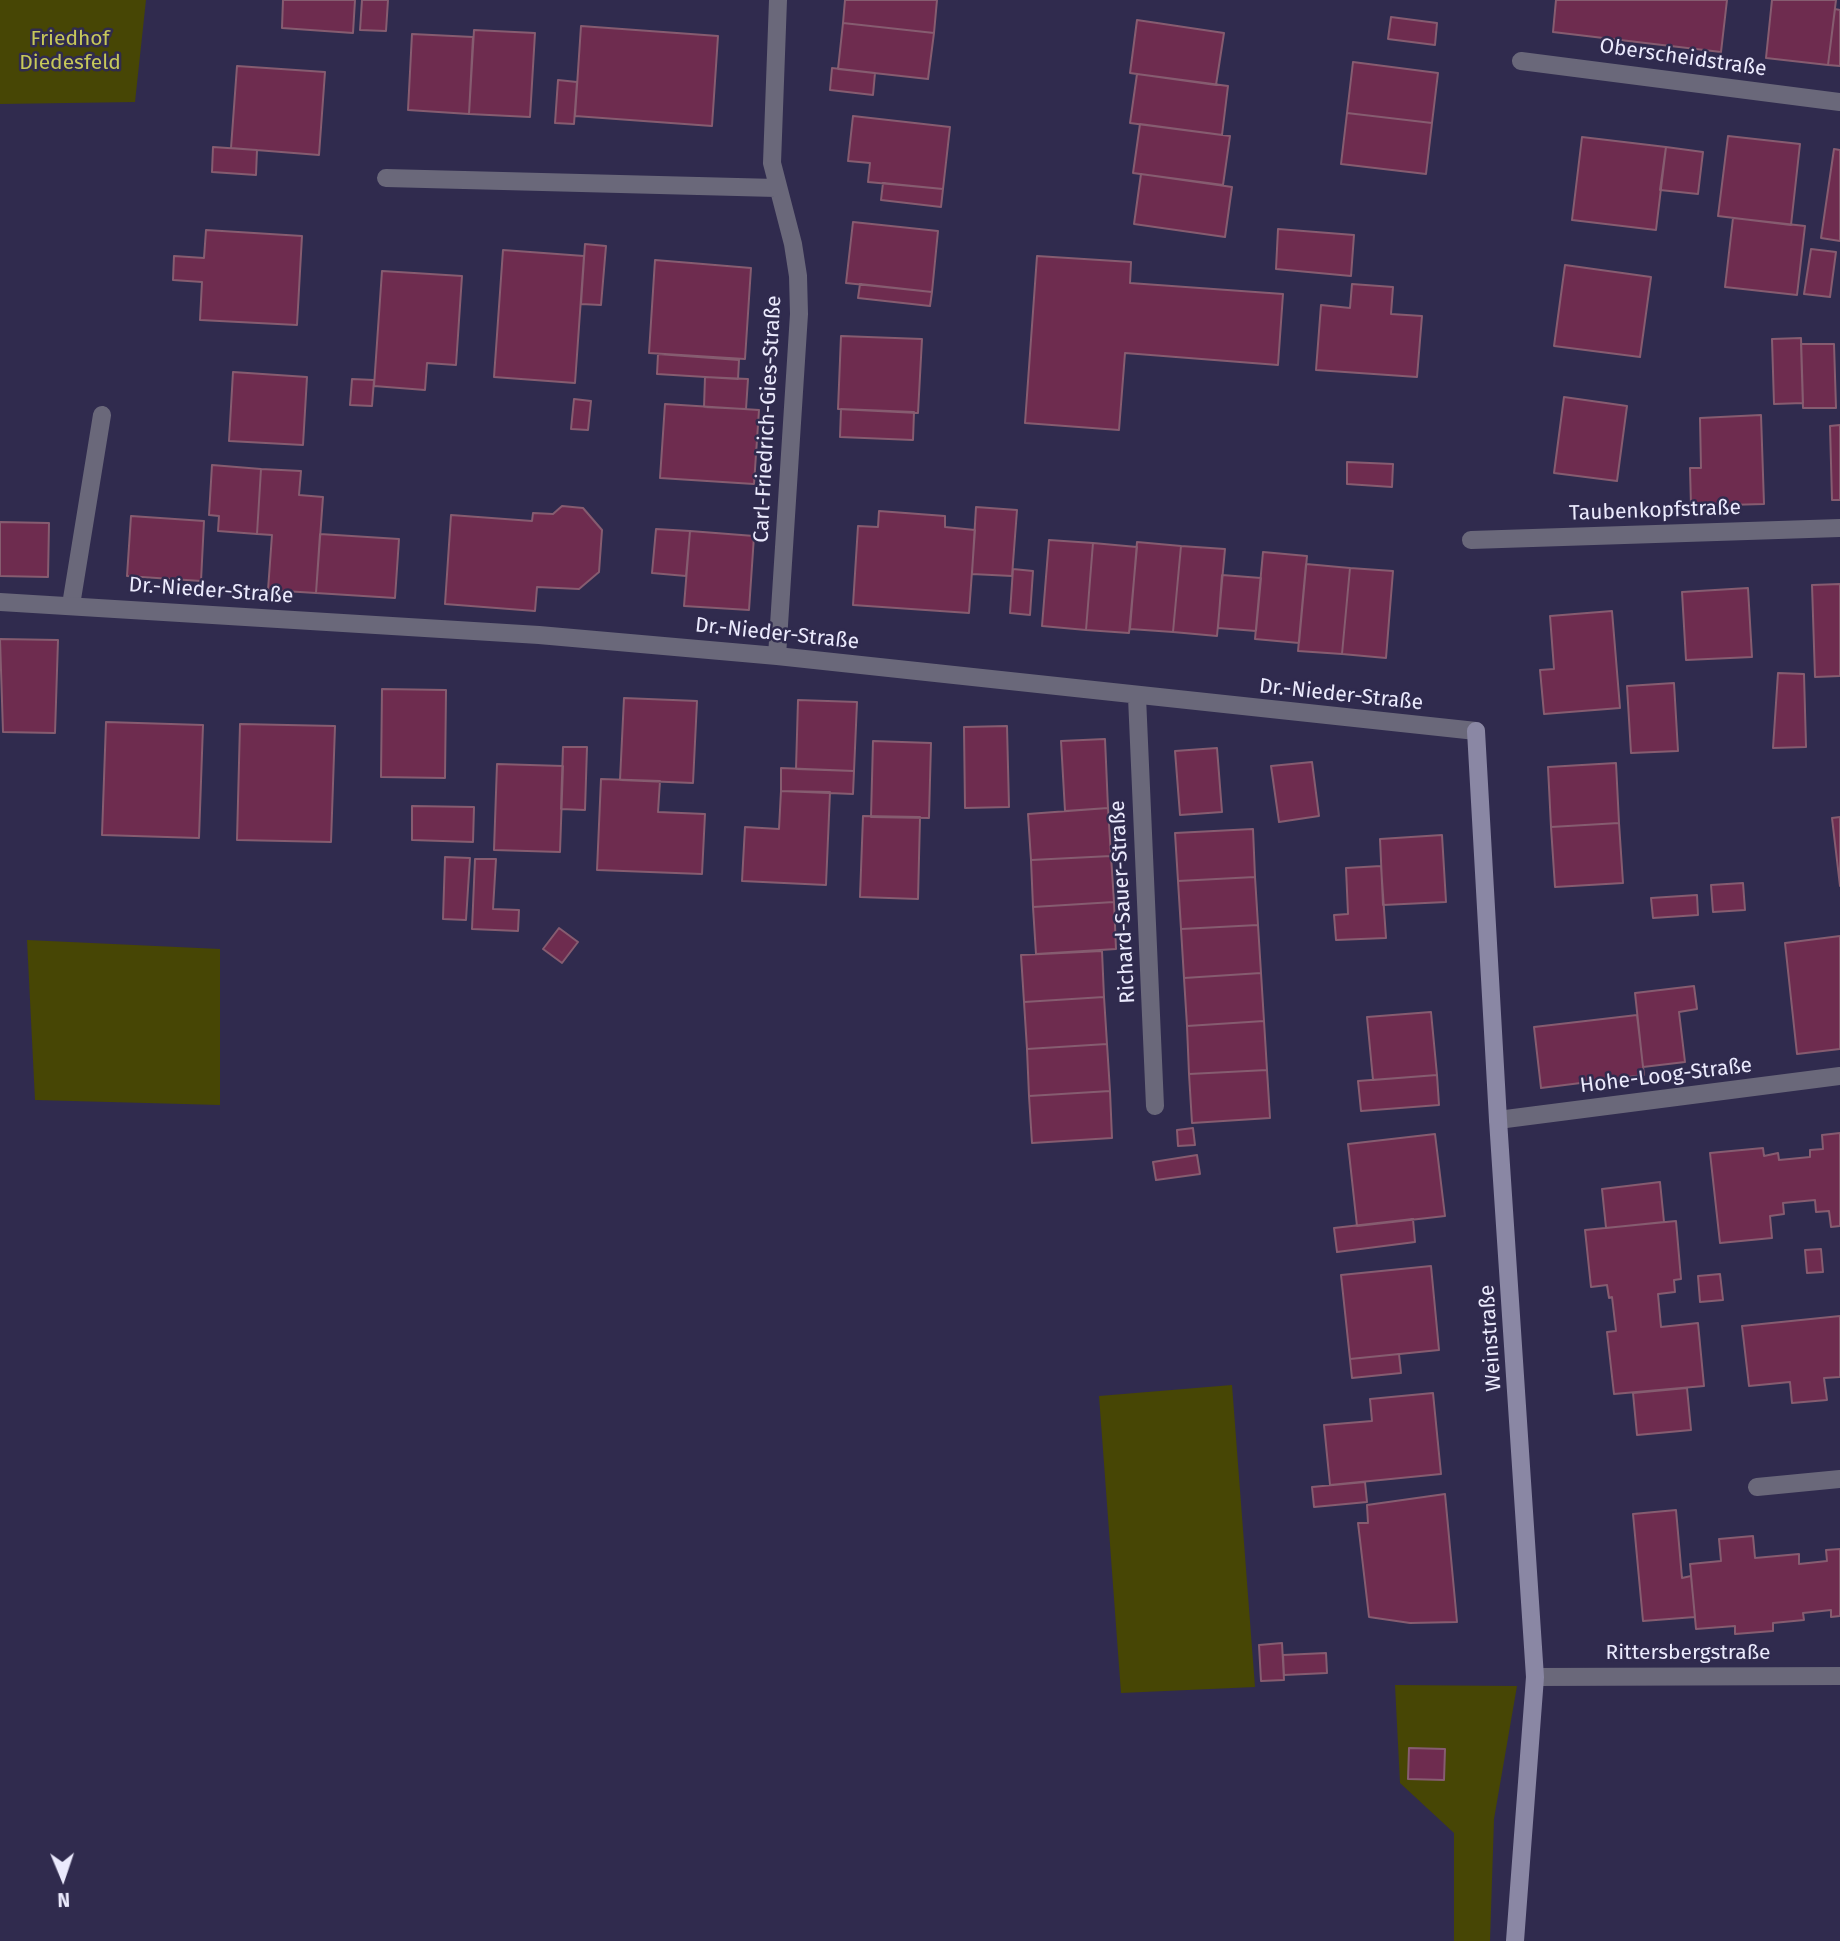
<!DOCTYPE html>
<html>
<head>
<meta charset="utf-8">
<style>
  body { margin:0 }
  #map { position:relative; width:1840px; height:1941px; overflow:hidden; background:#302b4e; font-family:"Fira Sans",sans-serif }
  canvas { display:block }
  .north { position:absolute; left:28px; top:1843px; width:70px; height:70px; -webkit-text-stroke:5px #302b4e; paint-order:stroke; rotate:178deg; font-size:19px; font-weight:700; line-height:28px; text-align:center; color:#ebeafd }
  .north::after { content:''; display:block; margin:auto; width:24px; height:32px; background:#ebeafd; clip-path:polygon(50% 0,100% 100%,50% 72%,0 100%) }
</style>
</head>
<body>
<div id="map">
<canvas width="1840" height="1941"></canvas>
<div class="north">N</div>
</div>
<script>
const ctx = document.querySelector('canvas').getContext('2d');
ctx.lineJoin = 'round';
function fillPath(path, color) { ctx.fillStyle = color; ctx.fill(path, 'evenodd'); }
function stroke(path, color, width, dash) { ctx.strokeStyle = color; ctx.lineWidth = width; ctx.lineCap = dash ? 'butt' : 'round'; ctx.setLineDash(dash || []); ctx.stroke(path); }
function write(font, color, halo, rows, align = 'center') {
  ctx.font = font + ' "Fira Sans",sans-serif'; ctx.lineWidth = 5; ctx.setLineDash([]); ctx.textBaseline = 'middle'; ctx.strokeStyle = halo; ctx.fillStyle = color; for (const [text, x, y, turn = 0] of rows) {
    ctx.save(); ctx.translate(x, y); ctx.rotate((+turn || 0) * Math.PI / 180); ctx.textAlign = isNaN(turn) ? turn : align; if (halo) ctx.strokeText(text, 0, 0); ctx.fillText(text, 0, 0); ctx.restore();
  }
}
const green = new Path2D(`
  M0,0H146L135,102L0,104Z
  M27,940L220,949V1105L35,1100Z
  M1232,1385L1255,1687L1121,1693L1099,1396Z
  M1395,1685L1517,1686L1494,1819L1490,1941H1454V1833L1400,1783Z`);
const building = new Path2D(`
  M283,0H355L353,33L282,28Z
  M362,0H388L386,31L360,30Z
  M845,0H937L934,33L843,23Z
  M1556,0H1727L1721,52L1553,32Z
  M1772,0H1836L1828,65L1766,58Z
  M1835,9L1840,10V66L1828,65Z
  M1391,17L1437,23L1435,45L1388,39Z
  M1137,20L1224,33L1216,85L1130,73Z
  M843,23L934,33L928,79L838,69Z
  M581,26L718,36L712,126L575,116Z
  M474,30L535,33L530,117L469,114Z
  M412,34L473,37L469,114L408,110Z
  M1353,62L1438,73L1432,123L1347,113Z
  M237,66L325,72L319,155L231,148Z
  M832,68L875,73L873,95L830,90Z
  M1137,74L1228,86L1222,135L1130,123Z
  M558,80L577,82L574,124L555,123Z
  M1347,113L1432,123L1426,174L1341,164Z
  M853,116L950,127L943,189L868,182L870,163L848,161Z
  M1140,124L1230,136L1223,185L1133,173Z
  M1728,136L1800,144L1791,225L1718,216Z
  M1582,137L1666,147L1656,230L1572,220Z
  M213,147L257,150L256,175L212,172Z
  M1666,147L1703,152L1698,194L1660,190Z
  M1834,149L1840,150V241L1821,238Z
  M1141,174L1232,187L1225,237L1134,224Z
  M883,183L943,189L941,207L881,200Z
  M1733,218L1805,226L1797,295L1725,287Z
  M853,222L938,231L932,292L846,283Z
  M1278,229L1354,235L1351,276L1276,269Z
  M206,230L302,236L297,325L200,320L202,282L173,280L174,256L204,258Z
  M585,244L606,246L601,305L581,304Z
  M1811,249L1836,252L1830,297L1804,294Z
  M503,250L584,256L575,383L494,377Z
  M1037,256L1131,262L1130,283L1283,294L1278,365L1125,353L1119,430L1025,423Z
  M655,260L751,268L745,359L649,353Z
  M1565,265L1651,277L1640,357L1554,346Z
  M382,271L462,276L456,365L427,363L425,390L374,386Z
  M860,284L932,292L930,306L858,298Z
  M1352,284L1393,287L1391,314L1422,316L1417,377L1316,370L1321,305L1350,308Z
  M841,336L922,339L918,413L838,409Z
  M1801,338L1803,403L1774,404L1772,339Z
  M1801,344H1834L1836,408H1803Z
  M658,354L739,360L738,379L657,374Z
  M233,372L307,377L303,445L229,441Z
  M705,377L748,379L746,409L704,407Z
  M352,379L374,380L372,406L350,405Z
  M1564,397L1627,406L1617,481L1554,473Z
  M574,399L591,401L588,430L571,429Z
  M665,404L759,410L754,484L660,478Z
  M841,409L914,412L913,440L840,437Z
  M1761,415L1764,504L1691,506L1690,468H1701L1700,418Z
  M1840,425V500H1832L1830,426Z
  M1347,462L1393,464L1392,487L1347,484Z
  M212,465L261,469L257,534L218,531L219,516L209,515Z
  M261,469L301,471L299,495L323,497L316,593L268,590L272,535L257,534Z
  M562,506L583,508L602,530L599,572L579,589L537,587L535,611L445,604L451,515L532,521L533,513L553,514Z
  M976,507L1017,510L1012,576L972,574Z
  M879,511L945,516V527L975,530L969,613L853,605L858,526L878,527Z
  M131,516L204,521L201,581L127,576Z
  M0,522L49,523L48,577L0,576Z
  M656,529L690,531L686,576L652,573Z
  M690,531L754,536L749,610L684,606Z
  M320,534L399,539L395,598L316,593Z
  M1049,540L1093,543L1086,630L1042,626Z
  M1137,542L1181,546L1173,632L1130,629Z
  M1093,543L1137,547L1129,633L1086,630Z
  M1181,546L1225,549L1217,636L1173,632Z
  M1263,552L1307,556L1299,643L1255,639Z
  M1306,564L1350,568L1342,654L1298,651Z
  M1350,568L1393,571L1386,658L1342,654Z
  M1013,569L1033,571L1030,615L1010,613Z
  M1222,575L1261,578L1256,631L1218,628Z
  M1840,584V676L1815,677L1812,585Z
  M1748,588L1752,657L1686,660L1682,592Z
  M1612,611L1620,708L1544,714L1540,670L1554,669L1550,616Z
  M0,639L58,640L55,733L3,732Z
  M1778,673L1804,674L1806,747L1773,748Z
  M1674,683L1678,751L1631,753L1627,686Z
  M382,689L446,690L445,778L381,777Z
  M624,698L697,701L693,783L620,780Z
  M798,700L857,702L854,771L796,769Z
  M106,722L203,725L199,838L102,835Z
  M240,724L335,726L331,842L237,840Z
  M1007,726L1009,807L965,808L964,727Z
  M1105,739L1108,808L1065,811L1061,741Z
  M873,741L931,743L929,818L871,817Z
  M563,747H587L585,810L561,809Z
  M1217,748L1222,812L1180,815L1175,751Z
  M1312,762L1319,816L1279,822L1271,766Z
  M1616,763L1619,823L1551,827L1548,767Z
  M497,764L563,766L560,852L494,850Z
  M781,768L854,771L853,794L781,791Z
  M601,779L660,781L658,812L705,814L702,874L597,870Z
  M781,791L830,792L826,885L742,881L745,827L779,829Z
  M412,806L474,807L473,842L412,840Z
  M1108,808L1111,856L1031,860L1028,814Z
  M863,816L920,817L918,899L860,897Z
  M1840,817V886L1832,818Z
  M1619,823L1623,883L1555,887L1551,827Z
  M1253,829L1255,877L1178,881L1175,833Z
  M1442,835L1446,902L1383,905L1380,839Z
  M1111,856L1114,902L1033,907L1031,860Z
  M445,857L470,858L466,920L443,919Z
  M475,859H496L493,909L519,910L518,931L472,929Z
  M1381,866L1386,938L1336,940L1334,915L1348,914L1346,868Z
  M1255,877L1258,925L1181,929L1178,881Z
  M1743,883L1745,910L1713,912L1711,885Z
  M1697,895L1698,915L1653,918L1651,898Z
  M1114,902L1116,949L1036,954L1033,907Z
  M1258,925L1261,973L1184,978L1181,929Z
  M559,928L578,942L562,963L543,949Z
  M1840,936V1049L1797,1054L1785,943Z
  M1102,951L1104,997L1024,1002L1021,955Z
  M1261,973L1264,1021L1187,1026L1184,978Z
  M1694,986L1697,1009L1679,1012L1685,1062L1643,1067L1635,993Z
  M1104,997L1107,1044L1027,1049L1024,1002Z
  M1431,1012L1437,1075L1373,1080L1367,1017Z
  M1637,1015L1644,1075L1541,1088L1534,1027Z
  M1264,1021L1267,1070L1189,1074L1187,1026Z
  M1107,1044L1110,1091L1029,1096L1027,1049Z
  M1267,1070L1270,1118L1192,1123L1189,1074Z
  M1437,1075L1439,1105L1361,1111L1358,1081Z
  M1110,1091L1112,1138L1032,1143L1029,1096Z
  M1193,1128L1195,1145L1178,1146L1177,1130Z
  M1840,1133V1226L1831,1227L1829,1211L1816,1212L1815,1200L1783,1203L1784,1214L1770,1216L1772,1238L1720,1243L1710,1153L1763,1148L1764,1156L1778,1153L1779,1160L1810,1157V1150L1823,1149L1822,1135Z
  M1435,1134L1445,1216L1357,1226L1348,1144Z
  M1197,1155L1200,1174L1156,1180L1153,1162Z
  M1660,1182L1664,1222L1606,1228L1602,1189Z
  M1413,1219L1415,1242L1337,1252L1334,1228Z
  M1676,1221L1681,1279L1674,1280L1675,1292L1658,1294L1661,1327L1698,1323L1704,1386L1614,1394L1607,1332L1616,1331L1612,1297L1609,1298L1607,1285L1591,1287L1585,1230Z
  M1821,1249L1823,1272L1807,1273L1805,1250Z
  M1431,1266L1439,1350L1350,1359L1341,1275Z
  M1720,1274L1723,1300L1700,1302L1698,1276Z
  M1840,1316V1377L1824,1378L1827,1400L1792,1403L1790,1382L1749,1386L1742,1326Z
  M1399,1354L1401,1373L1352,1378L1350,1359Z
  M1687,1388L1691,1430L1637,1435L1633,1393Z
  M1433,1393L1441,1474L1330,1485L1324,1425L1372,1421L1370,1399Z
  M1365,1482L1367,1502L1314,1507L1312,1487Z
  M1445,1494L1457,1622L1410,1623L1369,1617L1358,1523H1368L1367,1505Z
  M1676,1510L1682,1578L1691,1576L1695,1617L1643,1621L1633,1514Z
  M1753,1536L1755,1558L1799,1554V1564L1827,1561L1826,1550L1840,1549V1616L1831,1617V1610L1803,1613L1804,1620L1773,1623V1631L1735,1634V1626L1696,1629L1690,1564L1721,1561L1719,1539Z
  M1282,1643L1284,1680L1261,1681L1259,1645Z
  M1326,1653L1327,1673L1284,1675L1283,1655Z
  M1409,1748L1445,1749L1444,1780L1408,1779Z`);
const lane = new Path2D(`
  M71,605L102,415
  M1757,1487L1840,1479`);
const street = new Path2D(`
  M1521,61L1840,102
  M386,178L776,188
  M1471,540L1840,528
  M0,602L539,635L777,656L1476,731
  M777,656L799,314L798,276L793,244L772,163L778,0
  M1137,697L1155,1106
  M1498,1120L1840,1076
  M1535,1677L1840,1676`);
const secondary = new Path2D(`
  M1476,731L1498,1120L1535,1677L1515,1941`);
const parkNames = [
  ["Friedhof",70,39],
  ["Diedesfeld",70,63]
];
const streetNames = [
  ["Oberscheidstraße",1683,58,8],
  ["Carl-Friedrich-Gies-Straße",768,419,-87],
  ["Taubenkopfstraße",1655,511,-2],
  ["Dr.-Nieder-Straße",211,591,4],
  ["Dr.-Nieder-Straße",777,634,6],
  ["Dr.-Nieder-Straße",1341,695,6],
  ["Richard-Sauer-Straße",1123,902,-93],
  ["Hohe-Loog-Straße",1666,1076,-7],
  ["Weinstraße",1491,1338,-94],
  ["Rittersbergstraße",1688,1653]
];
fillPath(green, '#474605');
fillPath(building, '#6e2c4f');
stroke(building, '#865c70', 2);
stroke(lane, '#6a687a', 18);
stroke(street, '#6a687a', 18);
stroke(secondary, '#8a87a4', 18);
write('21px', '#c7c85a', '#302b4e', parkNames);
write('21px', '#ebeafd', '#302b4e', streetNames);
</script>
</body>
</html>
